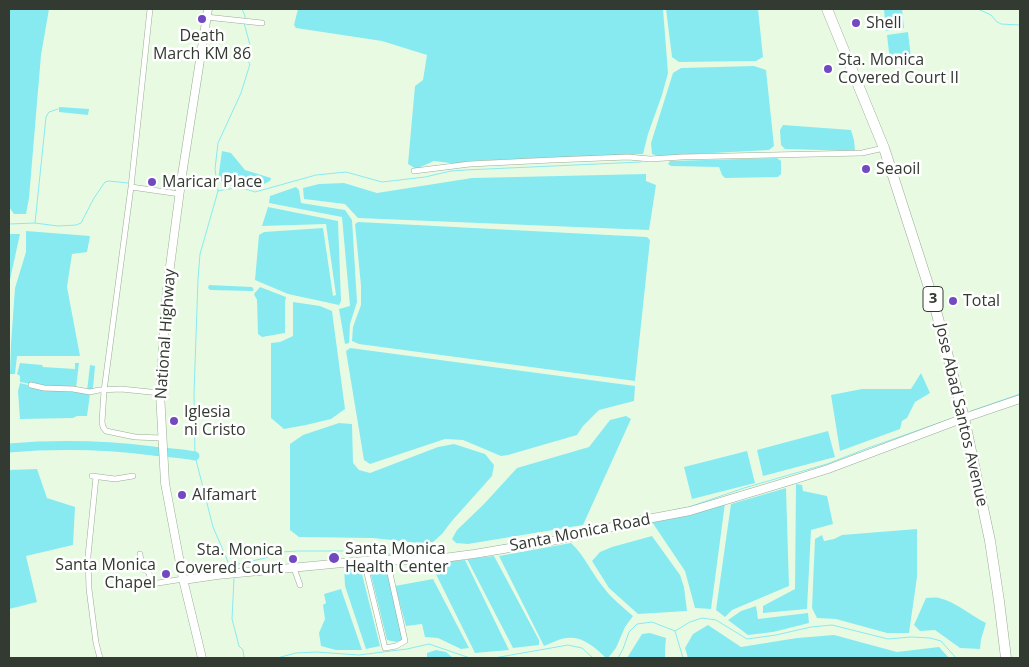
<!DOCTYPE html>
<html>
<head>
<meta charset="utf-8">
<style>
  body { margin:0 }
  #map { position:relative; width:1029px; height:667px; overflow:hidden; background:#e8fbe2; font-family:"Open Sans",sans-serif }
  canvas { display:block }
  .frame { position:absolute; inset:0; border:10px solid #333a31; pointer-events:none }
</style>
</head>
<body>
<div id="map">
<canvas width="1029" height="667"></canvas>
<div class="frame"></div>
</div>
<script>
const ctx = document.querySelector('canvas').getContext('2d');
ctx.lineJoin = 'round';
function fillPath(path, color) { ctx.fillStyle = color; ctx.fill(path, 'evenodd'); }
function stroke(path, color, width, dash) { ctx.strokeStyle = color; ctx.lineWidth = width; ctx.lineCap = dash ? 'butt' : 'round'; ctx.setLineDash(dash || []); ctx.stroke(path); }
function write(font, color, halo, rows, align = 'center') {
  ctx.font = font + ' "Open Sans",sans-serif'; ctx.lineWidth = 5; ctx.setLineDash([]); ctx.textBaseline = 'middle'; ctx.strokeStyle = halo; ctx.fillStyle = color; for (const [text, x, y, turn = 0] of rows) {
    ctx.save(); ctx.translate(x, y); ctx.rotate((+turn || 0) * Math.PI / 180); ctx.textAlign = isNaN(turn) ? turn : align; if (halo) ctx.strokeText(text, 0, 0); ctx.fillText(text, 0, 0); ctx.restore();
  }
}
const water = new Path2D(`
  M9,9H49L41,55L29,198L26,214H14L9,207Z
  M298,9H663L668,73L662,95L648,134L643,154L469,161L458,164L434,161L416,169L408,164L415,86L423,80L427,55L382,41L296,28L294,25Z
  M666,9H758L763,57L756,61L679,62L672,57Z
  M884,9H902L904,28L886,31Z
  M908,32L911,58L890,61L887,35Z
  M754,66L766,70L774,146L769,150L658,156L652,154L651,143L673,73L681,68Z
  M59,107L89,109L88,115L59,112Z
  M783,125L851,130L854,140L855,151L785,149L781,145L780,130Z
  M222,151L231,153L245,170L271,178L270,181L260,186L220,181L218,179Z
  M777,158L781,161V174L778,177L725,178L722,175L719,167L671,166L668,164L670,161Z
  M646,174V181L656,185L649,230L358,218L345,204L304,199L303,188L319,184L344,183L377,193L472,178Z
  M296,187L299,190L301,203L345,210L352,220L357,302L350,324L349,343L345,344L339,309L350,306L342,217L269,203L270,196Z
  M268,207L338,221L341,301L339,305L288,294L255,280L259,235L264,232L323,228L333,296L336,295L326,224L262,226Z
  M358,222L647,237L650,240L635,381L359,344L352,341L353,327L361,305V286L355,224Z
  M26,231L90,236L87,252L72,254L67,287L80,356H17L15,374H10L11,344L15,288L26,252Z
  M9,234H20L9,284Z
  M209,285L252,287L254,290L252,291L210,290L208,288Z
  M260,287L286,297L285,302V333L262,337L258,334L257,300L254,294Z
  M293,302L320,306L332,311L345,409L331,419L306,425L284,429L271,418V343L280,342L293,336Z
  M350,348L635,386L634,401L599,410L583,426L577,435L508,455L501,456L463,440L445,439L370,464L364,460L346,351Z
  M20,363L42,365L43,367L75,369V363H79L76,388L42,386L20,382V376L17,374Z
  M90,365L95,366L93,388L91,391H87Z
  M921,373L930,393L915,402L907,418L902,421L900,429L840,451L831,395L862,389H911Z
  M20,383L44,389L76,391L90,394L87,416H77L73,418L20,419L18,391Z
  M626,416L631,419L583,525L468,544L456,543L452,539L457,530L484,504L517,468L589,447L610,420Z
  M339,423L352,424L353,463L359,470L370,473L438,447L454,444L485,454L494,465L492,476L451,522L442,534L433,542L419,543L373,538L299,537L290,530V444L303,435Z
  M828,431L835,457L763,476L757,450Z
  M747,451L755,483L692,499L684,467Z
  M37,469L47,498L75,507L73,545L26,556L37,602L9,609V470Z
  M796,484L802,485L803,491L827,496L833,524L811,530L807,609L763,613V606L795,589Z
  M786,488L789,586L732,610L725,617L716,610L731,504Z
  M725,503L711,609L695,608L685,571L652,522Z
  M917,529V577L909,633H887L836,619L817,618L812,608L815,539L822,535L824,541L834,539L842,535Z
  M652,536L680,575L684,587L687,611L638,614L609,588L592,561L600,552L612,547Z
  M571,543C585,556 592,574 604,588C612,599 623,607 633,616L625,627L616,648L608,658H606C596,648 582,636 568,638C560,638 552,643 544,646L499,556Z
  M494,556L539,640V645L513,648L467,559Z
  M465,560L509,650L475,653L430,562Z
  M368,563H383L386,566L404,640L396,642L387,640Z
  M344,567H357L361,570L380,646L366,649L345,586Z
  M433,579L469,648L461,649L438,638L425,637L422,624L406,626L395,586Z
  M341,589L362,650H336L321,646L319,633L325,619L323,605L326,603L324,594Z
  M926,598C930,598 935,597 939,598C955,601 971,616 986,623L981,639L980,649L960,648L935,630L920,631L914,625Z
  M756,606L758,619L808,613L809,623L773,632L748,635L728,620L741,611Z
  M708,625L741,647L797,638L834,635L897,652L939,647L949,658H688L685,648L693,634Z
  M650,633L666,638L665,650V658H627L642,634Z
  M436,650L446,652L453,658H427V653Z`);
const stream = new Path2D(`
  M242,9L245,16V20
  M978,9L991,15L996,21L1001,24L1020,25
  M218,191C231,188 243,187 255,192L316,175L346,172L382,182L425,177L451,171L465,170L641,162
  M35,223L46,117L49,112L58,109
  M9,224L35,223L58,226L76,225L81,223L94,198L105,182L109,181L128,183
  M971,411L1020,394
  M674,510L689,507L744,488L827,464L868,448L953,418
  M503,545L543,539
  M230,566L265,558L280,552L298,551H345L388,554L439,555
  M232,571L213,527L195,456L194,394L198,279L200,254L218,191L215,169L218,143L241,93L250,64L247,60L250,45L244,23
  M234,578L232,619L239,646L243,650L244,658
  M675,631L690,622L702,618L716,620L747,639L776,635L811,627L832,625L888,639L911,637L930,638L941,641L956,658
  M277,658L296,653L316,652L359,655L407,649L429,644L470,658
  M494,658L568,645L582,648L593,658
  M618,658L623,649L629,632L637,624L652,622L675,631L683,658
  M995,658H997`);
const river = new Path2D(`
  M9,448C57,444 105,445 153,451C167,453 181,453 195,456`);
const street = new Path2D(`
  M150,9L131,187L104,391L102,422L103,427L106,431L135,437L162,438
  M206,17L262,23
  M414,171L470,164L552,160L628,157L650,159L682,157L862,153L884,148
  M131,187L180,194
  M31,385L44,388L73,389L90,392L99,390L121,389L160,393
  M92,476L115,479L133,476
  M96,477L88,556L89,589L96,643L100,658
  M140,554L142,569L146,570L149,573L152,584L183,579
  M364,561L385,648L396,646L405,641L387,560
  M294,568L300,585`);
const secondary = new Path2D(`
  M183,580L217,575L374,560H428L474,554L557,540L637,521L690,511L793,480L828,469L964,418L1020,399
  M202,658L183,579L165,483L160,393L167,289L182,175L208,9`);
const highway = new Path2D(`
  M827,9L884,148L934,303L964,418L990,541L999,601L1006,658`);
const markers = [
  [202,19,5,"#7249c1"],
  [856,23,5,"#7249c1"],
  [828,69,5,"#7249c1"],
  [866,169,5,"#7249c1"],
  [152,182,5,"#7249c1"],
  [953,301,5,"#7249c1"],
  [174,421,5,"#7249c1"],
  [182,495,5,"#7249c1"],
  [334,558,6,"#7249c1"],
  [293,559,5,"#7249c1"],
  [166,574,5,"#7249c1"]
];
const shields = [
  [933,299,20]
];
const shieldNames = [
  ["3",933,299]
];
const poiNames = [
  ["Shell",866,23],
  ["Death",202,36,"center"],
  ["March KM 86",202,54,"center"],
  ["Sta. Monica",838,60],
  ["Covered Court II",838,78],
  ["Seaoil",876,169],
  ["Maricar Place",162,182],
  ["Total",963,301],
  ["Iglesia",184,412],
  ["ni Cristo",184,430],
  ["Alfamart",192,495],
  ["Santa Monica",345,549],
  ["Health Center",345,567],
  ["Sta. Monica",283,550,"right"],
  ["Covered Court",283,568,"right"],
  ["Santa Monica",156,565,"right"],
  ["Chapel",156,583,"right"]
];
const streetNames = [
  ["National Highway",166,334,-86],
  ["Jose Abad Santos Avenue",961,415,77],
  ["Santa Monica Road",580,533,-11]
];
fillPath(water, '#87eaf1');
stroke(stream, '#87eaf1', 1);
stroke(river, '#87eaf1', 9);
stroke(street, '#9bac96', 6);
stroke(secondary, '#9bac96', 9);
stroke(highway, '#9bac96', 11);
stroke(street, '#fff', 5);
stroke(secondary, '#fff', 8);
stroke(highway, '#fff', 10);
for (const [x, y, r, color] of markers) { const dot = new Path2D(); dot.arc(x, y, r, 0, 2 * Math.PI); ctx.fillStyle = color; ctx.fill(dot); stroke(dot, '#fff', 2); }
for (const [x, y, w] of shields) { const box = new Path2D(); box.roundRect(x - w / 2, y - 12.5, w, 25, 4); ctx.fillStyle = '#fff'; ctx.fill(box); stroke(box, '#333a31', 1); }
write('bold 15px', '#333a31', null, shieldNames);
write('16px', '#333a31', '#fff', poiNames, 'left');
write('16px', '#333a31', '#fff', streetNames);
</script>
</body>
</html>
